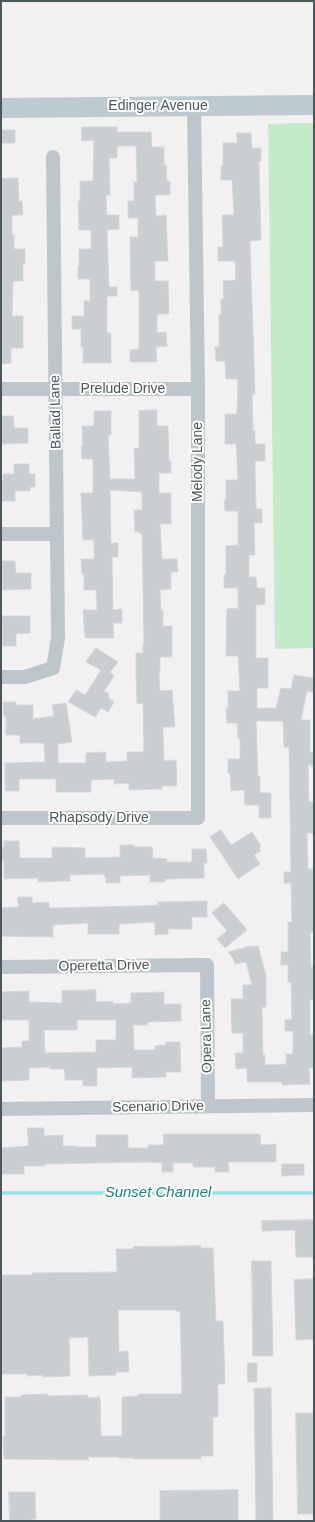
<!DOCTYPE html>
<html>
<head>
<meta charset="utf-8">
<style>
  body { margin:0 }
  #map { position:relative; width:315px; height:1522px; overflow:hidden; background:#f2f0f0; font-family:Helvetica,sans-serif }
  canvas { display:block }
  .frame { position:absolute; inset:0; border:2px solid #4a575b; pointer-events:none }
</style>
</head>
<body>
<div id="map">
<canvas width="315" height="1522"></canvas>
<div class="frame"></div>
</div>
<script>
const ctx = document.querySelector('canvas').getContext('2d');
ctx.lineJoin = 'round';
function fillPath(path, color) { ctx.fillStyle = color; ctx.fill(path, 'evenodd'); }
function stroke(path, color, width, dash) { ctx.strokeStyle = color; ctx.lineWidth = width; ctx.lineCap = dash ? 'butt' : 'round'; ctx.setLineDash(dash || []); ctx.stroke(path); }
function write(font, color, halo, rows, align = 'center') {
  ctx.font = font + ' Helvetica,sans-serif'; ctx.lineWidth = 4; ctx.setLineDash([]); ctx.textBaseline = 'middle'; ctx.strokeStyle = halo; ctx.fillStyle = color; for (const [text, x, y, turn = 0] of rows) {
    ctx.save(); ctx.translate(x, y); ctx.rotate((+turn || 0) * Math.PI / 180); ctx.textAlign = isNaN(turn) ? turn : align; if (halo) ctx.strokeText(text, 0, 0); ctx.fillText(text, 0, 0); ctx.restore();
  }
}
const green = new Path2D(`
  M314,123V648L275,649L268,124Z`);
const stream = new Path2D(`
  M1,1193H314`);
const building = new Path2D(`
  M82,127H117V132H151L152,147H164V165H166L167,181H170V195H155L156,216L166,215L168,261H155V281H168L169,314H157V333L166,332L167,346L156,347L157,362H130V350L139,349V293L138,290L131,291L130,237H138V218H128V201H134V182H137L136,146H117V158H109L110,195H106L107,215H119V229L107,230L109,287H117V296H107V333H111V363H83V347H81V329H72V316H84V301H90V279H78V266H79V249H91V230H79L78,201H80V181H93L94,140L82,141Z
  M1,130H15V143H1Z
  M237,133H251L252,148H261V161H259L261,240L250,241L255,394H252L253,431H255V444H265V461H255L256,509H262V523H254L255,555H249V577H256L257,588H265V604L256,605V658H268V688H257V708H276L281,688L291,689L294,675L314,678V692L307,691L301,720H310V752H314V765H308L309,802H314V833H307L308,869H314V932L310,933L311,967H314V1000H310V1035H314V1068H309L310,1084L282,1085V1082H247V1068L236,1069L235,1053H243V1033H232L231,999H243V985H252L246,962L235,964L233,958L228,952L250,946L251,947L258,946L266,975V1007H262L263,1055H265V1065L286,1064V1054H293V1031H285V1020L292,1019L291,982H288V965H281V952H288V922H292L291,883H284V872H291L289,747H284L283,721H256L258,776H260V793H271V818H259V805H245L244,790L231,791L230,773H228V759H240V738H238L237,723H227L226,709H228V691H240L238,656H226L227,609L238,608V588H224V575L226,574V546L238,545V511H225L224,500H226V480H238L236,444H225V414H237L238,379H226L225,361H216L215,347H219V315H221V299H224L223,281L236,280L235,261H218V247H223L222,215H234L232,180H221V166H223V143H237Z
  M18,178L19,201H22L23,215H12V235H14V249H25V264H23V281H13L12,316H23V348H11V363L1,364V179Z
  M157,410V426H168L169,461H171V473H159V493H171V524H160L162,559H177L178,572H171V589L160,590L161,610H163V626H172V657H160V672H159L160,691L172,690L175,727H163L164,761L176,760L177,786H162V789L129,790V783L114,784V779L91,780V792H56V779H19V791H5V763L45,762L44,743H20V735H6V716L4,717L3,702H16V705H33V719L54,716L52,705L66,703L72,742L58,744V763H86V753L106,752V762L127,761V752H144L143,703L137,704L136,673V653H143V644H144L142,534H140V532H135L134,510H142V492L110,490L111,543H118V557H112L113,610L122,609V623H113L114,638H85L83,610H97L96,590H84V574H82L81,559H94V540H83L81,493H93V459H82L81,446H83L82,426H94V411H111V435H108L110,479H134L135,478L134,448H139V411Z
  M1,416H13L14,428H28V443L2,444Z
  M14,464H29V474H35V487H30V491H15V501H2L1,481H3V474H14Z
  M2,561H15L16,573H31V589L3,590Z
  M2,616H30V633L16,634V646H3Z
  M96,648L118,662L110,672L114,676L104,691L109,694L108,697L114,702L108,712L101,708L95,717L68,702L76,690L85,695L101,670L86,662Z
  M221,830L231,845L252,832L261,846L259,848L261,851L254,855L260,864L238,879L210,837Z
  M4,841H19L20,858H52V847L85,848V858L120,857V845H134V847H152L153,858L167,859V862H192V849H206L207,863H204V878L165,879V882H150V875L120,876V883H106V877H104V874L70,875V881L38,882V878L4,879V860H1V847H4Z
  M18,897H32V903L49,902V908L139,906L158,905V902L207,901V917H192V929H168V934L155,935V922L119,924V934H88V923L53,925V937L1,936V908L18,907Z
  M224,903L247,930L225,948L217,939L227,931L212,913Z
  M96,990V1002L113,1001V1004L131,1003V993L164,992V1004H181V1021L148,1022V1025H133L134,1050H155V1046L166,1045V1042H180L181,1072H166V1077L132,1078V1067L97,1068V1086H83V1080H65L64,1069H50V1067L29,1068V1080L1,1081V1048L22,1047V1041H29V1020H1V992L29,991V1002L62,1003V991ZM77,1020H116V1040H96V1052L45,1053L44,1030H77Z
  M28,1128H44V1136L63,1135V1146H76V1147H96V1135H128V1148H148V1145H164L163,1134H260L261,1145L276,1144V1162H228L229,1172H215V1167H193V1163H173V1172H162V1163L149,1162L45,1164V1166H24V1174H1V1148L28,1146Z
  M282,1164H304V1175L282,1176Z
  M314,1220V1257H296L295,1230L262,1231V1221Z
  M201,1246V1248H213L216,1321H223L225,1384H218V1417H213V1456H201V1459H134V1458H118V1457H88L89,1460L4,1459L3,1436H5V1397H21V1395L48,1394V1396L88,1395V1398L100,1397L101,1436H122V1397L138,1396V1394H182L180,1311H176V1310H118L119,1352L128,1351L129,1372H116V1375L89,1376L88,1337L69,1338L70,1376L43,1377V1375L27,1376V1374H1V1275H32V1273L117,1272L116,1249H133V1247Z
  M252,1261H271L273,1356H253Z
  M314,1279V1339L296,1340L294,1280Z
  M248,1363H257V1382H248Z
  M271,1388L273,1521H256L254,1389Z
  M296,1413H314V1514H298Z
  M238,1490V1521H160V1491Z
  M9,1492H35L36,1519H32V1521H10Z`);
const street = new Path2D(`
  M1,389H198
  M1,534H57
  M1,677H25L53,668L58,638L53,157
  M1,818H198V389L194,106
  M1,967L207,965L208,1106
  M1,1109L314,1105`);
const secondary = new Path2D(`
  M1,108L314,105`);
const streetNames = [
  ["Edinger Avenue",158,106],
  ["Prelude Drive",123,389],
  ["Ballad Lane",56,412,-91],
  ["Melody Lane",198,462,-90],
  ["Rhapsody Drive",99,818],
  ["Operetta Drive",104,966,-1],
  ["Opera Lane",207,1036,-91],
  ["Scenario Drive",158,1107,-1]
];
const waterNames = [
  ["Sunset Channel",158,1193]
];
fillPath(green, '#c3ebc9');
stroke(stream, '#94e4e2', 3.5);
fillPath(building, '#caced1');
stroke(building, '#d4d8db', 1);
stroke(street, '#bdc7cb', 14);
stroke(secondary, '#bdcad0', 20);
write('14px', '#4a575b', '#fff', streetNames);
write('italic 15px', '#18827f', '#fff', waterNames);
</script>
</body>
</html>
